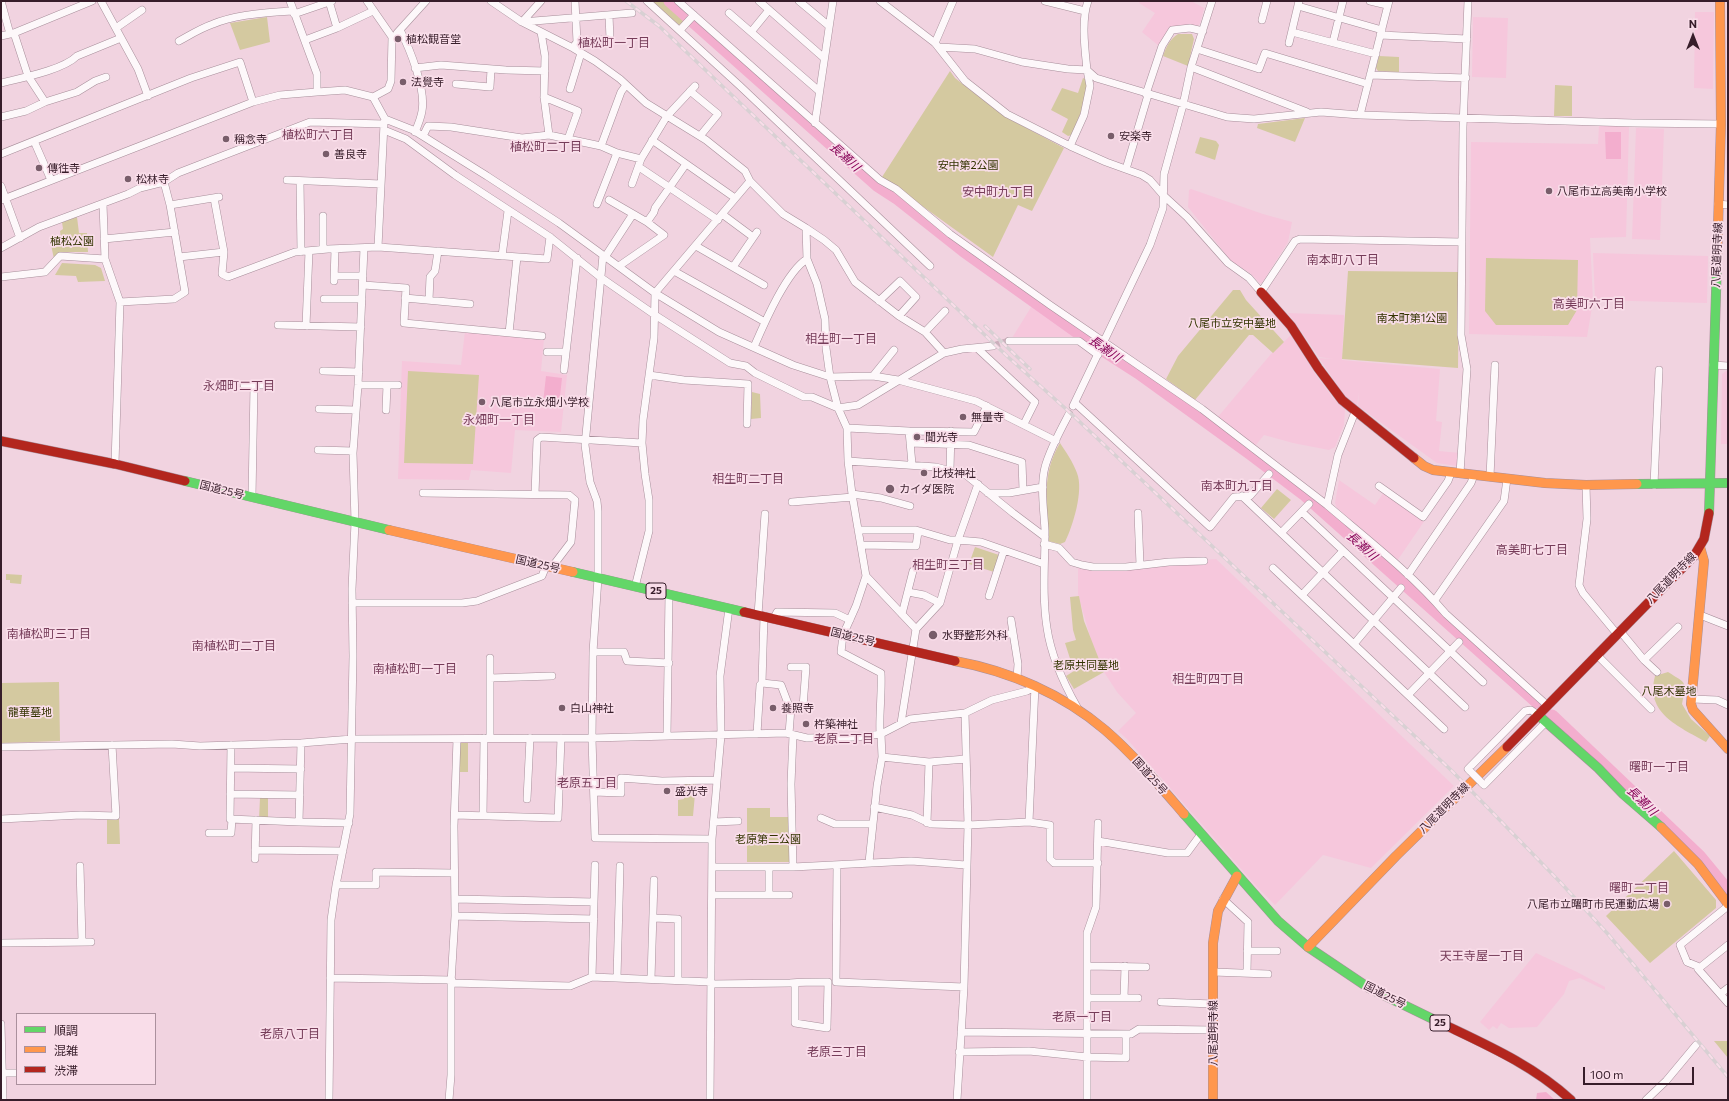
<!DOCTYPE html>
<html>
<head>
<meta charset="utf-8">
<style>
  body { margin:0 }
  #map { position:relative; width:1729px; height:1101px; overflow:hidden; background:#f1d3e0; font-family:Commissioner,"Noto Sans JP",sans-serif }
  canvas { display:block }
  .frame { position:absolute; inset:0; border:2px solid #371d2a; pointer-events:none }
  .legend { position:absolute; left:16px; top:1013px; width:140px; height:72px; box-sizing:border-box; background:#f9dde9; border:1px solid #ab909d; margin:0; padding:5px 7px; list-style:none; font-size:12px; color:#371d2a }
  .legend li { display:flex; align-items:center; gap:8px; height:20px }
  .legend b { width:20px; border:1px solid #ab909d }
  .north { position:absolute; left:1673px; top:16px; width:40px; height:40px; -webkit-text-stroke:3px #f9dde9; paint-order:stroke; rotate:0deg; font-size:11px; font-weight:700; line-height:16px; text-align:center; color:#371d2a }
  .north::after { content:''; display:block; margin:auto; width:14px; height:18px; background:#371d2a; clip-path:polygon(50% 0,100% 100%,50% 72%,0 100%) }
  .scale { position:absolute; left:1583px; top:1067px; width:111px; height:18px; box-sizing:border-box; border:2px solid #371d2a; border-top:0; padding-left:5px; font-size:12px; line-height:14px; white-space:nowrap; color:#371d2a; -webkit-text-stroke:3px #f9dde9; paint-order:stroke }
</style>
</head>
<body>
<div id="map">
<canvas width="1729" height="1101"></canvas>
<div class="frame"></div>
<ul class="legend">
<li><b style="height:5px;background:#63d668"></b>順調</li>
<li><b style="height:5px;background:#ff974d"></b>混雑</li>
<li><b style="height:5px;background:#b3261e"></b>渋滞</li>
</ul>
<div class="north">N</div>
<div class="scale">100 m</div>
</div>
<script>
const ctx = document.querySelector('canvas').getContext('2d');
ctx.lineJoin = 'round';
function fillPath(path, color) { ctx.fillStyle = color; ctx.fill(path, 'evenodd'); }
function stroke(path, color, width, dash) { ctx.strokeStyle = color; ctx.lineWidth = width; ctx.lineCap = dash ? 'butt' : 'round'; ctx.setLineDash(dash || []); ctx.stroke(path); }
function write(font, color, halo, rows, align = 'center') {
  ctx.font = font + ' Commissioner,"Noto Sans JP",sans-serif'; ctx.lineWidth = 3.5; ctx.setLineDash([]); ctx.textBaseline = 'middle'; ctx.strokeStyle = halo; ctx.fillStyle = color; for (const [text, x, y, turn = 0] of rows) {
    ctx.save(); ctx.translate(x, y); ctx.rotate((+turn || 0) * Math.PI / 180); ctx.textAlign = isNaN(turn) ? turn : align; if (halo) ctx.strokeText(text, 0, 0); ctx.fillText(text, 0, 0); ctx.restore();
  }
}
const built = new Path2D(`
  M1140,1H1191L1204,8L1200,24L1197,26L1172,27L1159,46L1142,32L1155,13L1139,3Z
  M1695,12H1714L1713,89L1694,88Z
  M1473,17L1508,18L1506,78L1472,77Z
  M1599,125L1629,127L1626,237L1590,238L1593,301L1587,337L1469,334L1471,142L1598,144Z
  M1636,128L1664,129L1660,240L1632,239Z
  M1191,189L1263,214L1292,222L1288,242L1262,283H1260L1250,273L1232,262L1188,207L1189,190Z
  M1593,253L1708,256L1707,303L1595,300Z
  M1033,304L1081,337L1080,340L1012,338Z
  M1288,313L1344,315L1342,360L1440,369L1436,421L1442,422L1439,451L1460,453L1459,463L1456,466L1437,463L1358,406L1359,392L1357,406L1344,395L1319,358L1333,359L1319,357Z
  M465,331L544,339L541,371L567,375L561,432L515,430L511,473L471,470L469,480L398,479L402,361L461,365Z
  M1291,335L1316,375L1333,398L1345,409L1344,425L1335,447L1329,450L1293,443L1264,435L1255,446L1217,418L1271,354Z
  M1726,371H1728V444H1721L1722,374Z
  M1339,480L1375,505L1384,492L1425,520L1397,561L1337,508L1335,503Z
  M1216,559L1454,786L1371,868L1323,855L1275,905L1257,887L1127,739L1118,731L1136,713L1117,692L1104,672L1091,640L1078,594V567L1122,570L1169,563Z
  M1536,953L1575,971L1605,987V990L1580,978L1569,981L1564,994L1537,1027L1509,1028L1501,1023L1497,1029L1493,1026L1489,1030L1480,1022Z`);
const green = new Path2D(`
  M652,1H666L686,19L682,24L679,25Z
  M267,17L270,42L240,50L230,23Z
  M1178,34H1192L1194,39L1188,66L1163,56C1166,47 1170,39 1178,34Z
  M1379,56L1399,57V72L1378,71L1376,68Z
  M950,71L955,78L1004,116L1064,148L1032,211L1018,205L993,257L882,177Z
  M1083,78L1085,79L1088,83L1081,112L1072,135L1068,136L1062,132L1068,119L1051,110L1062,88L1078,93Z
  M1555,85L1572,86V116H1554Z
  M1305,118L1295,142L1257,128L1258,124Z
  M1200,137L1216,141L1219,145L1215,160L1195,153Z
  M77,217L79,233H87L88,252H61L54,259L50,240L61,238L60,231L63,229L62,222Z
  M1486,258L1578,260L1577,310L1568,325H1496L1485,311Z
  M62,263L95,265L101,268L105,281L78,282L76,276L55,275Z
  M1348,271L1459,272L1458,368L1342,359Z
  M1233,290H1240L1246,300L1284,342L1273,353L1253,335H1249L1195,400L1166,379L1178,356Z
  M408,371L479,375L473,464L404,463Z
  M752,392L760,394L761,418L751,419Z
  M1060,443C1066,452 1073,462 1077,473C1084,490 1073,526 1065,542L1060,544L1048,541C1047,506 1041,474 1060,443Z
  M1277,489L1291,500L1274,519L1261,508Z
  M975,547L999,555L994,572L969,564Z
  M6,574L22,575L21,584L10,583V580H6Z
  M1079,596L1084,621L1104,672L1074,689L1066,676L1074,671L1065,643L1076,640L1073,630L1070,597Z
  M1668,672C1687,684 1687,681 1682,704L1691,719L1710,736L1706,742C1678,726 1645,713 1655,676Z
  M59,682L60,741L1,743V683Z
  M460,743H468V772H460Z
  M685,782L696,783L693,816H678V800L684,799Z
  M260,798H268V819H259Z
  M747,808H770V817H789V862H747Z
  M107,819H119L120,844H107Z
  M1674,851L1716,900V908L1650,963L1606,916Z
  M1714,1041H1728V1058Z`);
const water = new Path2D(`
  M1605,132H1621V159H1606Z
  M546,376L562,378L559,405L543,403Z
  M1546,1092L1555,1100H1536L1537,1093Z`);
const river = new Path2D(`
  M670,1L877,185L897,198L964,251L1097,346L1139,373L1251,454L1304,494L1537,702
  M1552,716L1699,856L1728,891`);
const streetTunnel = new Path2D(`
  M993,346L1009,341`);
const street = new Path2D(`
  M1,1L10,34
  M101,1L138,69L148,96
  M290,1L317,74V92L345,90L373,97L388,89L391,81L392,37L367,1
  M329,1L337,28
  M491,1L522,22L573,48L595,61L620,79L646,103L706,140L745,171L750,181L783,214L806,228L807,259L817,284L825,319L826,348L830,377L838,408L847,428L848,461L852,494L866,576L856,606L843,635L841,652L881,673C882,694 879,714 880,734
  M647,1L740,86L930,266
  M678,1L880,180L896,189L950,234L1050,305L1202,409L1327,505
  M759,1L824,58
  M799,1L829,26
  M880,1L935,43L965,81L1007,114L1070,146L1106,162L1142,175L1150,180L1163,195L1187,217L1228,263L1249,278L1261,292L1295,241L1300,239L1462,242
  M1045,1L1085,11
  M1088,1C1081,20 1085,50 1087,70L1096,78L1227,117L1254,119L1321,112L1360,115L1633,123L1721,124
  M1370,1L1387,5
  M1298,6L1382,30
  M729,13L819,91
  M294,14L332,1
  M1262,20L1267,1
  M522,22L632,13
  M522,22L541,1
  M116,28L142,10
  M400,30C410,49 426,89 422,111C421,118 418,125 415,132
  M680,30L694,15
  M541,32L545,56L544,97L549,135
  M751,32L769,10
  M1292,32L1376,54
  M14,33L28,76L45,102
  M397,33L426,1
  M1380,35L1467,39
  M1,36L14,33L92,1
  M305,40L337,28L373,11
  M179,41C190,35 201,28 213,24C234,15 270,12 293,11
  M577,42L610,39L609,15
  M1333,42L1343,1
  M935,43L953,1
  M1289,43L1299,1
  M574,46L577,42L575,1
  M939,47L975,49L1022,62L1068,69L1087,70L1090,86L1084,115L1070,146
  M1197,49L1259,69L1265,53L1368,84
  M1191,67L1307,112
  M415,68L441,65L506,70L545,71
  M1370,75L1466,78
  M1,83C21,78 63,70 77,56L121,38
  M456,84L490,87L491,69
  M570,89L581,53
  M690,91L718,114L700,136
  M1146,94L1162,46L1172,30L1190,28L1203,31
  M544,97L578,111L568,139
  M1360,115L1389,1
  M1,117L26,111L45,102L77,92L95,81L106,77
  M385,119L413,130L487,176L559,223L655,293L719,332L793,365L830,377L873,376L898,380L976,401L1056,441
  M815,123L833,1
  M384,130L406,139L455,175L550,237L600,277L655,315L730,363L746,366L755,373L804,397H812L838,408L858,405L944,353L962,349L993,346
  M423,136L428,126L451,127L522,138L549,135L601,146L617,153L641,159
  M652,140L735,198
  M34,141L51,180
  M601,146L621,92L626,85
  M1,154L191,78L240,62L253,102
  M639,167L718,220
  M1126,169L1148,95
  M287,180L381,184
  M300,181L301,252
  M632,184L641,159L667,116L695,86
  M1,186L20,238
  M214,198L224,252L222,274L228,277L295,252L328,249L378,247L384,124L385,119L373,97
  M1,200L253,102L280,95L317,92
  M609,200L647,222L664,235L619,266
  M103,204L105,259L120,302L115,464
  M597,204L617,153
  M1718,204L1728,205
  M170,205L219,197
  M722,214L753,237
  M647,222L654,212L655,208L686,164
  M806,228L824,240L836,250L855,282L899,316L925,332L944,353
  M104,239L175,232
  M696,246L764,285
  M378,247L547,259L550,237
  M1,248L39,227L128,194L140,188L164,182L178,173L310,122L384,124
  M323,249V216
  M603,255L585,445L590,482L597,501L598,511V578L593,652L592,738L595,838L712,839
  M502,256L508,211
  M179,257L224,252
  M605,257L633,214
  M733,267L757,232
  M674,271L765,322
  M335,276H363
  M1,277L45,272L60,256L105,259
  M334,281L335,249
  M363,285L406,288L404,323L542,336
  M405,298L470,304
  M324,299H362
  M429,300L430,277L435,271L438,251
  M879,301L900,281L916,297L899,316
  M120,302L174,299L185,292L170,205L164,182
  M278,325L361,327
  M306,326L309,251
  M925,332L945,311
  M509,333L517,257
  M1009,341H1079L1098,355
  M754,347C764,324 786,272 807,259
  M977,348L1035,402L1024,424
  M547,352H565
  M1713,365L1728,366
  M564,370L577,258
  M323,371L359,372
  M649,375L684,380L748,384L747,424
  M873,376L894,350
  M244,385H265
  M358,385H398
  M1075,403L1210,527L1234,497L1250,496L1269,474
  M1073,406L1150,245L1163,208L1164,174L1183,105L1191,67L1212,1
  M319,409L356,410
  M386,410L387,385
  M1355,412L1338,455L1327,505C1368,540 1411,573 1446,614L1548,706
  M1069,414C1060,431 1050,449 1045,467C1040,487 1044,510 1045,531C1045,563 1042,596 1047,628C1051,655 1064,684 1077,707
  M847,428L909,431L912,464
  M909,431L974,432L987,406
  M910,443L969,445L1022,462L1023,490
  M318,450L353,451
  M848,461L936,467L966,475L1013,513L1045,537
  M950,470L951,431
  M1460,473L1467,369L1461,335L1463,127L1468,1
  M1490,477L1495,365
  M1586,485L1587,519L1579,585L1583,593L1617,634
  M1654,485L1659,370
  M1379,486L1423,517L1448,481L1451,473
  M423,493L569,495L575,500L571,542L552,567
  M988,493H1009L1043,487
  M535,494L537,440L541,437L642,443
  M852,494L881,498L910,506
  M1242,496L1465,707
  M252,497L254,385
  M792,502L853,497
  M1302,512L1483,682
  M1138,513L1140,565
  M858,530H916L950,540H958L981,542L1044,564
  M1281,533L1309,504
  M1044,544L1059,548L1072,562L1082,565L1093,567H1126L1169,562L1204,561
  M862,545L916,546L918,532
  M1273,568L1444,729
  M1408,575L1471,483L1474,475
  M866,576L916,629
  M635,587L649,531V500L645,474L642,443L643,420L654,338L655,293L750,181
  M908,592L924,595L940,603
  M1302,595L1343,551
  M989,596L1004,550
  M1435,600L1504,501L1507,479
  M352,603H462L477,601L542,576L546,566
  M902,614L913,571
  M758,615L765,514
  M1700,615L1728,626
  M764,616L762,683L781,685L789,706L791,708L803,707L806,667H791
  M774,618L777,612L835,613L850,620
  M1011,620L1018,664L1017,678
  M1620,631L1644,660L1657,672
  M998,637L1013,633
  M1354,644L1401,588
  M593,652H624L627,661L669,663
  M1597,655L1651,709
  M490,658V738
  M1644,660L1678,627
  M490,678L552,676
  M1408,695L1459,642
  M1692,699L1717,700L1728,705
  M901,723L916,629L940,603L958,540L978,484
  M757,734L760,685L762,683
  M789,734L791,708
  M793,735L791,784L793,867
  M667,736L669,594
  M231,745L230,819L299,822L349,823
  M1,747L172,744L200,746L301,743L352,739L592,738L786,733L807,738L856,737L881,734L910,719L965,713L992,700L1027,691L1035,686
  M882,757L929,762L966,759
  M231,768L301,769
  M1470,771L1468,769L1525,711L1531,710L1538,715
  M1482,783L1484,785L1546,722
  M594,792L621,793V778L662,781L716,780
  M230,794L300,795
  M527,799L530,738
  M874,807L912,815L931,824L968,825L1029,822L1050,825V859L1054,863H1098
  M455,815L558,818L561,738
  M483,816L484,738
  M821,818L835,824H872
  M1,819L81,815L116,816L112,745
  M299,822L301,743
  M714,822L738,821
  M1029,822L1035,686
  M927,823L929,762
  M209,833H231L232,819
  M1098,841L1168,853H1187L1201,834
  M255,850L343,851
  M255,859L256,820
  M869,862L877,786L882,757L881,734
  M837,865L836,982L964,987
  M80,866L82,942
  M713,867H793L911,861L966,865
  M769,867V895
  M336,885H376V872L454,873
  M712,895H789
  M455,899L594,902
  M1223,899L1248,922L1247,973
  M1728,906L1680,945L1687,962L1697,966L1698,969L1728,945
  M455,916L594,919
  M653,918L678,919V980
  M1,943L91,942
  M1247,951H1277
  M1087,966V933L1096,907L1098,823
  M1698,969L1728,1003
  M1213,972L1268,974
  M592,977L595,865
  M330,978L452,980
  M617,978L620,866
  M651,979L654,880
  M451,983L570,986L592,977L711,982
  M711,984L790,983C803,982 815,982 828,982L827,1028L795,1023V983
  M1720,994L1728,988
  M1087,998H1138
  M1124,998L1125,966
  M1161,1002L1213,1004
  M1,1024L3,1100
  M961,1032L1131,1034L1139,1029L1213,1030
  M959,1052L1029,1051L1087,1057L1126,1058V1034
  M1,1073H17
  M329,1100L331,920L336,885L350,814L353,656L352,589L355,522L353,453L358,385L364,248
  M449,1100L451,1075V983L455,916L454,826L457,739
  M710,1100L712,839L721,735L720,676L729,608
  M957,1100L964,987L968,825L965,713
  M1087,1100V966L1146,967
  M1646,1100L1666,1081L1696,1045`);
const fast = new Path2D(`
  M185,481L389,530
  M1637,484L1728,483
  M1709,513L1717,262
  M573,572L744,612
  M1538,715L1598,768L1623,794L1661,827
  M1184,814L1278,921L1308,947L1369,988L1445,1025`);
const slow = new Path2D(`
  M1717,262L1721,124L1720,1
  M1414,458L1424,466L1433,470L1545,483L1586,485L1637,484
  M389,530L573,572
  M1700,547L1704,561L1691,704L1693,710L1728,749
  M955,661C1009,671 1063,694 1105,730C1134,755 1159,785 1184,814
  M1661,827L1698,864L1728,904
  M1308,947L1396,856L1507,747
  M1213,1100V943L1218,911L1237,876`);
const jam = new Path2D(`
  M1261,292L1291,326L1318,368L1342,400L1414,458
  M1,441L115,464L185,481
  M744,612L955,661
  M1507,747L1694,556L1704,539L1709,513
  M1445,1025C1489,1046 1534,1066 1571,1100`);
const rail = new Path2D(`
  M626,1L659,26L1008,357L1066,409L1452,771L1561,883L1607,933L1728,1077
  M985,326L1030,369`);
const streetBridge = new Path2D(`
  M1470,771L1482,783`);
const markers = [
  [398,39,4,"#785d6a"],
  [403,82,4,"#785d6a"],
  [1111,136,4,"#785d6a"],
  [226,139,4,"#785d6a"],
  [326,154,4,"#785d6a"],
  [39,168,4,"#785d6a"],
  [128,179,4,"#785d6a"],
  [1549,191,4,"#785d6a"],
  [482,402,4,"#785d6a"],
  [963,417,4,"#785d6a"],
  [917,437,4,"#785d6a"],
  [924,473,4,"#785d6a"],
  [890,489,5,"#785d6a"],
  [933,635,5,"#785d6a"],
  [562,708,4,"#785d6a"],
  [773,708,4,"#785d6a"],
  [806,724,4,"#785d6a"],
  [667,791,4,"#785d6a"],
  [1667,904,4,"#785d6a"]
];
const shields = [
  [656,591,20],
  [1440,1023,20]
];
const shieldNames = [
  ["25",656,591],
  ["25",1440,1023]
];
const poiNames = [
  ["植松観音堂",406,39],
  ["法覺寺",411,82],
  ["安楽寺",1119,136],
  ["稱念寺",234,139],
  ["善良寺",334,154],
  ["傳徃寺",47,168],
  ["松林寺",136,179],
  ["八尾市立高美南小学校",1557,191],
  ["八尾市立永畑小学校",490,402],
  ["無量寺",971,417],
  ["聞光寺",925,437],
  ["比枝神社",932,473],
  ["カイダ医院",899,489],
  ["水野整形外科",942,635],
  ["白山神社",570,708],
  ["養照寺",781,708],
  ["杵築神社",814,724],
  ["盛光寺",675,791],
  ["八尾市立曙町市民運動広場",1659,904,"right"]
];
const parkNames = [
  ["安中第2公園",968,165],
  ["植松公園",72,241],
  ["南本町第1公園",1412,318],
  ["八尾市立安中墓地",1232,323],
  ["老原共同墓地",1086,665],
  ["八尾木墓地",1669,691],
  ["龍華墓地",30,712],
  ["老原第二公園",768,839]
];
const streetNames = [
  ["八尾道明寺線",1717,255,-88],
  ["国道25号",222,490,14],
  ["国道25号",538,564,13],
  ["八尾道明寺線",1671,578,-46],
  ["国道25号",853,637,14],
  ["国道25号",1150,776,48],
  ["八尾道明寺線",1444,808,-45],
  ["国道25号",1385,995,27],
  ["八尾道明寺線",1213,1033,-90]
];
const neighbourhoodNames = [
  ["植松町一丁目",614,43],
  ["植松町六丁目",318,135],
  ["植松町二丁目",546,147],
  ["安中町九丁目",998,192],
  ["南本町八丁目",1343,260],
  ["高美町六丁目",1589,304],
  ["相生町一丁目",841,339],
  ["永畑町二丁目",239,386],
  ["永畑町一丁目",499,420],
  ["相生町二丁目",748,479],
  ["南本町九丁目",1237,486],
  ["高美町七丁目",1532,550],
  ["相生町三丁目",948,565],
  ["南植松町三丁目",49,634],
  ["南植松町二丁目",234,646],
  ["南植松町一丁目",415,669],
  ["相生町四丁目",1208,679],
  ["老原二丁目",844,739],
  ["曙町一丁目",1659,767],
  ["老原五丁目",587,783],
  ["曙町二丁目",1639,888],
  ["天王寺屋一丁目",1482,956],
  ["老原一丁目",1082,1017],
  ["老原八丁目",290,1034],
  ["老原三丁目",837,1052]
];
const waterNames = [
  ["長瀬川",845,157,42],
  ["長瀬川",1105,349,35],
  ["長瀬川",1362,546,42],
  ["長瀬川",1642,801,44]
];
fillPath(built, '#f6c7dc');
fillPath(green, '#d4c9a0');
fillPath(water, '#f3aece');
stroke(river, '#f3aece', 13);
stroke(streetTunnel, '#ccafbc', 7, [7, 3.5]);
stroke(street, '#a78e9a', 8);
stroke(fast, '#a78e9a', 10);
stroke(slow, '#a78e9a', 10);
stroke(jam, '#a78e9a', 10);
stroke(street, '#fdf8fa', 7);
stroke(fast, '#63d668', 9);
stroke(slow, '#ff974d', 9);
stroke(jam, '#b3261e', 9);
stroke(rail, '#d8d0d3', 3.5);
stroke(rail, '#f9dde9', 2, [6]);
stroke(streetBridge, '#a78e9a', 8, []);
stroke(streetBridge, '#fdf8fa', 7);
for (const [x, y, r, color] of markers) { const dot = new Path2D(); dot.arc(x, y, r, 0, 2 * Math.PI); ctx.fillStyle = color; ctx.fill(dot); stroke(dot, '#f9dde9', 1.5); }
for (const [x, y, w] of shields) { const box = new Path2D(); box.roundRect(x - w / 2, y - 8, w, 16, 3); ctx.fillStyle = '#f9dde9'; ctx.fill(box); stroke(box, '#371d2a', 1); }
write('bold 10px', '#371d2a', null, shieldNames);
write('11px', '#371d2a', '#f9dde9', poiNames, 'left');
write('11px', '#333400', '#f9dde9', parkNames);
write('11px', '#371d2a', '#f9dde9', streetNames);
write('12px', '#763c59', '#f9dde9', neighbourhoodNames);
write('italic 12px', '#860056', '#f9dde9', waterNames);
</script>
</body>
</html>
